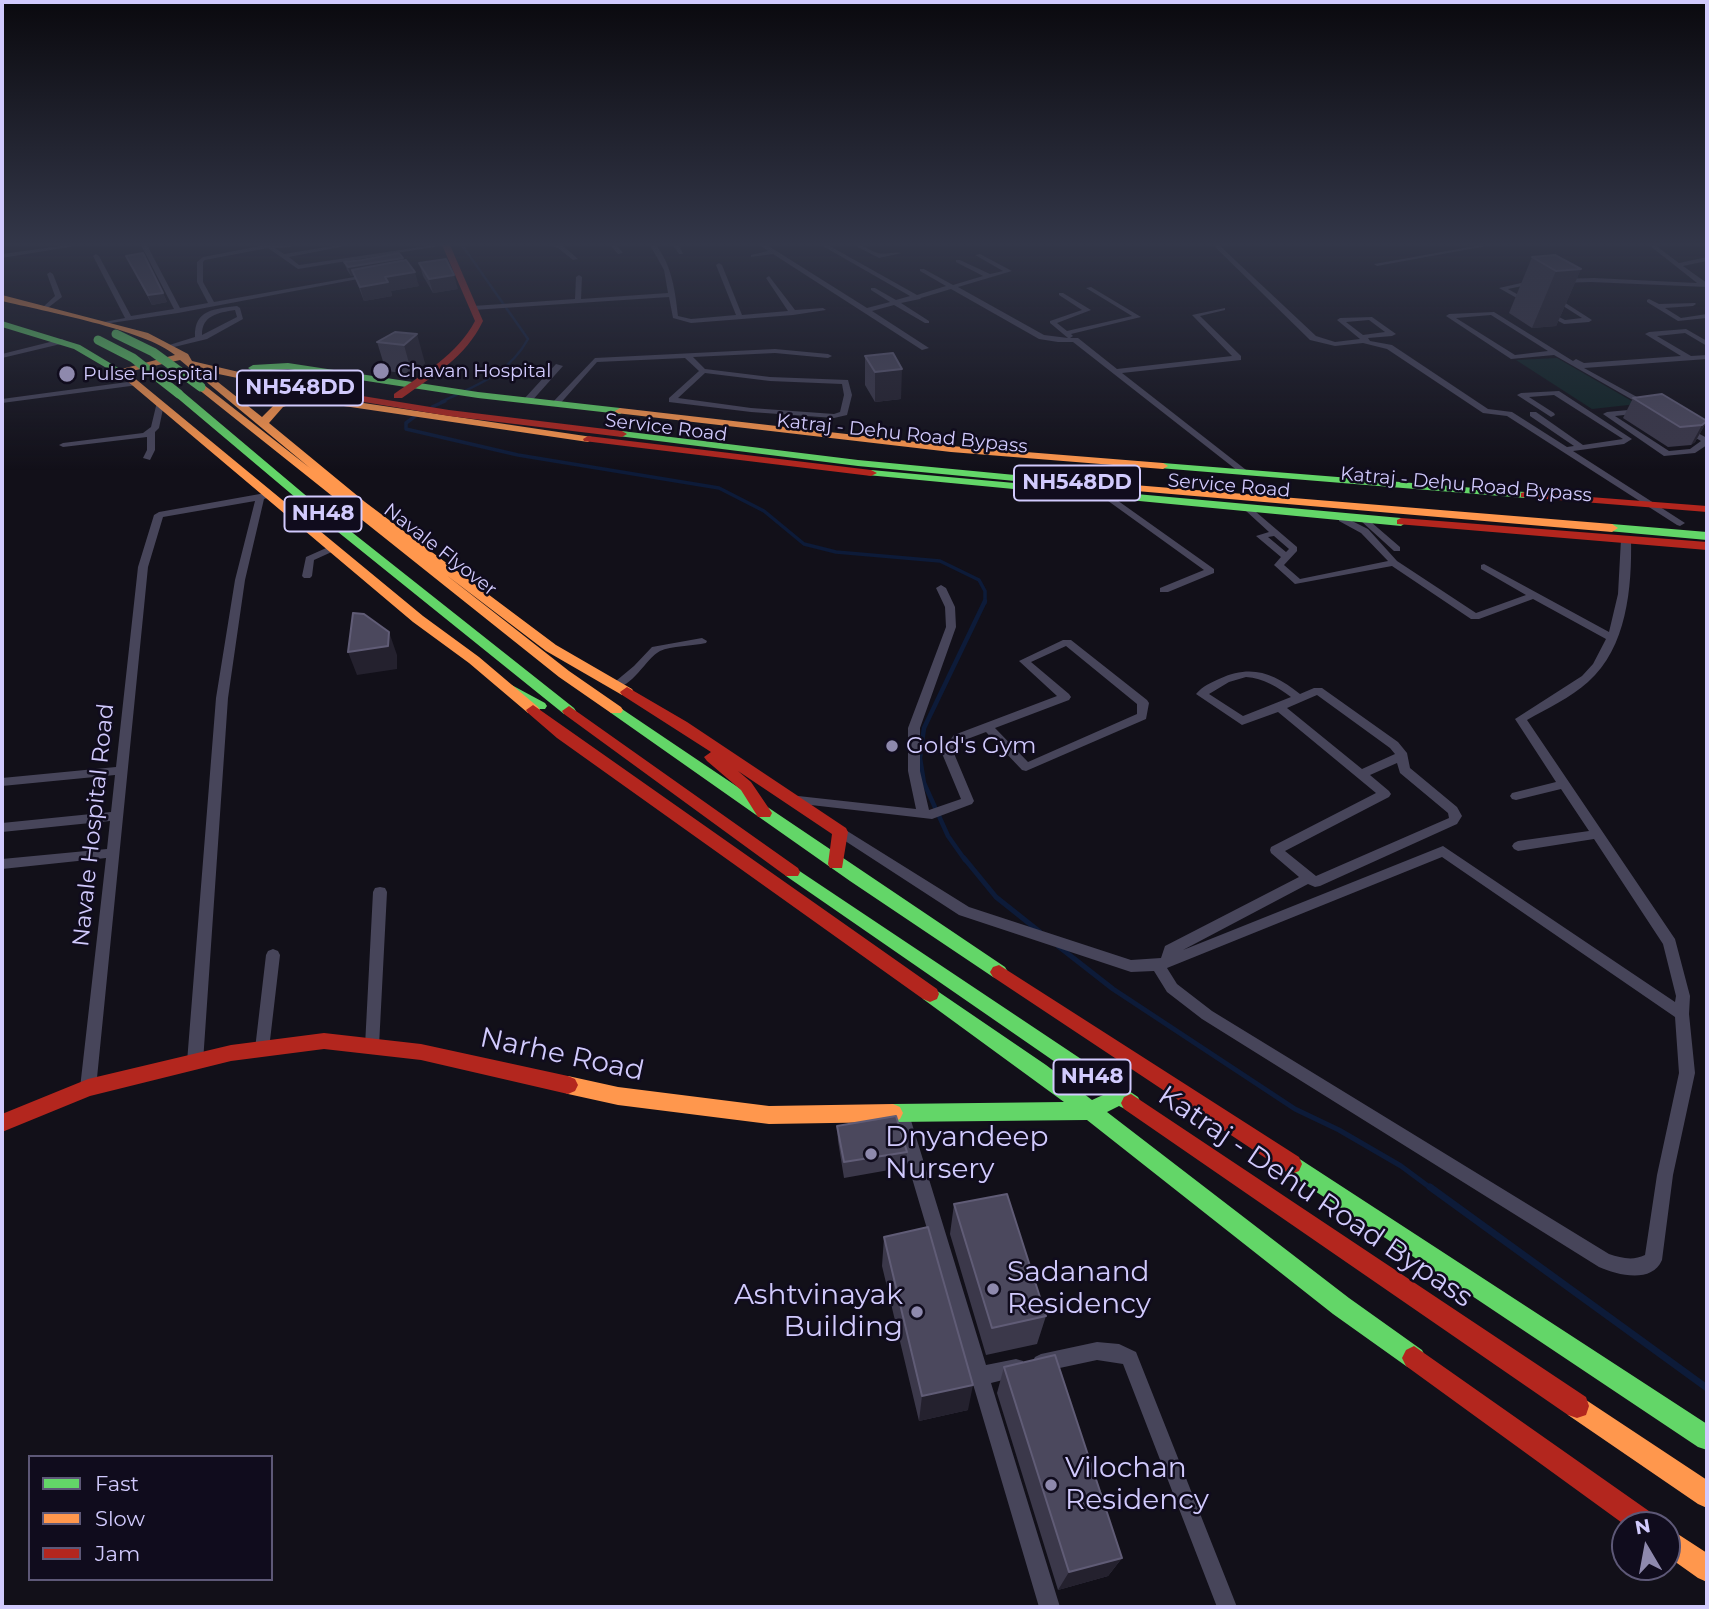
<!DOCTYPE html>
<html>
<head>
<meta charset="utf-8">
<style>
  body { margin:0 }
  #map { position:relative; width:1709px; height:1609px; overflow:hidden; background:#121019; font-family:Montserrat,sans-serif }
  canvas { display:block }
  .frame { position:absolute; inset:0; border:4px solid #d1cafd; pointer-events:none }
  .legend { position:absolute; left:28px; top:1455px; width:245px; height:126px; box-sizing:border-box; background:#100c1d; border:2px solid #5d5877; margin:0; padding:9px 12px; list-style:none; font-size:21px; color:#d1cafd }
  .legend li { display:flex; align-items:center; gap:14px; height:35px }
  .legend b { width:35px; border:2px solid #5d5877 }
  .north { position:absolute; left:1611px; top:1511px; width:70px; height:70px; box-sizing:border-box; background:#100c1d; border:2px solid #5d5877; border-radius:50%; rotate:350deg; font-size:19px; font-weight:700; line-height:28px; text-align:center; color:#d1cafd }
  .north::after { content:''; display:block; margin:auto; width:24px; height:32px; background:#8e89ad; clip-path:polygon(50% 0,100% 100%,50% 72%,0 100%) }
</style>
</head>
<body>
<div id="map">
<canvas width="1709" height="1609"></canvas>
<div class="frame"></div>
<ul class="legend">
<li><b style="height:9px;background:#63d668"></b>Fast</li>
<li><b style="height:9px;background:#ff974d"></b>Slow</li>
<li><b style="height:9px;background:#b3261e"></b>Jam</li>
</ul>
<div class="north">N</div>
</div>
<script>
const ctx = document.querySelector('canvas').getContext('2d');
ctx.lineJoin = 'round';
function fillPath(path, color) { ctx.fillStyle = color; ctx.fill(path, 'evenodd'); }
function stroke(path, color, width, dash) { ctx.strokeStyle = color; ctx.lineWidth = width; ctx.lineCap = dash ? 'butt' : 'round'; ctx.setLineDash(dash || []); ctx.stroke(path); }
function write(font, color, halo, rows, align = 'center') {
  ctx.font = font + ' Montserrat,sans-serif'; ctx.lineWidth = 5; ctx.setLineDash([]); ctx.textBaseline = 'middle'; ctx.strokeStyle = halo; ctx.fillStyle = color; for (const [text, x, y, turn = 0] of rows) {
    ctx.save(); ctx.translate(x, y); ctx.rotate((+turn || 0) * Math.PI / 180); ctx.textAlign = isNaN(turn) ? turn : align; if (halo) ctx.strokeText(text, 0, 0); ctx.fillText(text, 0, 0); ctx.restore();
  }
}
const green = new Path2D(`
  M1557,358L1637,404L1592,409L1516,360Z`);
const streamFar4 = new Path2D(`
  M441,402C475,386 509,374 528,339L462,245`);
const streamFar3 = new Path2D(`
  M432,407L445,401
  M418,414L406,423V429L518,455L719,488L764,511L804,544L836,552L940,561L979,580L985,591V603`);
const streamFar2 = new Path2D(`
  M965,860L948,836L924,783L920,758L924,728L985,601`);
const streamFar1 = new Path2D(`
  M964,858L996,897L1040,932
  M1058,946L1113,989L1295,1109L1339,1130L1401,1166L1432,1189`);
const stream = new Path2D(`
  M1430,1187L1707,1388`);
const street = new Path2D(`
  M68,245H81L2,258V254Z
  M141,245H147L180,308L208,303L197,282V262L203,257L265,245H293L290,247L275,248L284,254L339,245H350L289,257L299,265L434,245H446L298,269L268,248L205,260L203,262V282L214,302L371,274L374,276L178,313L104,324V322L125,318L93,256L96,254L99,256L131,316L174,309Z
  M547,245H562L578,259L573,260L558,248Z
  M610,245H616L623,253L618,254Z
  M650,245H656C672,266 675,290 678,316L691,319L736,315L716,265L719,263L722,265L742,315L788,311L766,278L769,276L795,310L823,308L826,310L793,315L691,323L673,318L669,297L473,310L470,308L473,306L575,299L576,277L579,275L582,277L581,299L668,293L664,270Z
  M673,245H679L683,254H679Z
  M760,245H767L867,308L890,302L871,290V288H875L896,300L910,296L821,245H828L917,295L946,286L920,271V269H924L953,285L983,276L956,262V260H960L990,274L1003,271L975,255L980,254L1012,271L958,287L1044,335L1068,338L1050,323V321L1082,310L1059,295V293H1063L1091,310L1057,323L1067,331L1132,316L1086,288L1091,287L1141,317L1071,334L1073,336L1070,338H1078L1117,369L1232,356L1192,315L1225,308V310L1200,316L1241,356V360L1122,373L1250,473L1243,475L1073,342H1058L1039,339L951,289L921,298L920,299L901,303L929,321V323H925L894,305L872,311L929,348L922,350L773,254L751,257V255L768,251Z
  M854,245C864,244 868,250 878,253C885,255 895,251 902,253L879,258Z
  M1213,245H1219L1316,336L1335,342L1360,339L1337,320L1340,318L1372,317L1396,334L1392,336L1368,338L1370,341L1392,345L1488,409L1512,412L1567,447L1574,446L1530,416V412H1536L1583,445L1623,439L1554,395L1529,397L1554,413L1555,415L1551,417L1517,395L1521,393L1559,391L1632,439L1624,444L1573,451L1685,523L1680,526L1677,525L1507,416L1483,413L1387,349L1363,343L1335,346L1310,340ZM1369,320L1385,332L1363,335L1346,322Z
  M1481,245H1492L1377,266L1374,264Z
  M1649,245H1655L1679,263L1707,257V261L1683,266L1707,283V287L1591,282L1559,283L1556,281L1559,279L1594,278L1697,283Z
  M50,272L53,274L62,297L45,310L43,309V307L55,296L47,274Z
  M1530,281L1533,283L1532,284L1508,289L1531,302L1532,303L1529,305L1499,288Z
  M1551,294L1553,295L1592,320L1589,322L1564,324L1543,313V311L1545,310L1565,320L1582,318L1549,297V295Z
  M1649,299L1659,304L1695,303L1696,304L1693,306L1665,308L1681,318L1707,314V318L1678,321L1647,302V300Z
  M237,306L240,308L243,319L207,339L170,348L166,346L195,337C194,309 215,309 237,306ZM235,310L237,317L202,335C202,315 218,313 235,310Z
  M1494,312L1573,361L1576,359L1584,363L1681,356L1645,334L1649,332L1686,329L1707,341V346L1685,333L1657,336L1691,356L1707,355V359L1584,368L1648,403L1649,405L1645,407L1554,355L1511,359L1446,316L1449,314ZM1491,315L1548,351L1515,355L1456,318Z
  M62,339L66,341L65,343L2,358V354Z
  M775,349L828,354L832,356L828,358L775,353L693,357L705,369L770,377L848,380L852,395L847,415L834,418L751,412L669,402V398L699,371L685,358L597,362L558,406L551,404L595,358ZM705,373L770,381L842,384L844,395L840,412L834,414L751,408L678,398Z
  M556,364L563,366L530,403H524V399Z
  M135,381L139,383L138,385L2,403V399Z
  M157,402L164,404L159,428L155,432V450L150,460L143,458L147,450V437L63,447L59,445L63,443L143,433L151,427Z
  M1639,409L1643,411L1642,413L1615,416L1669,451L1690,449L1701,441L1682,430L1681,428L1685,426L1707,438V445L1695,453L1664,456L1603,414L1607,412Z
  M271,492L275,495L264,499L245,580L228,698L203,1062L200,1067L195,1069L190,1067L187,1062L216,698L235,580L255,501L163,517L148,567L96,1088L93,1093L88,1095L83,1093L80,1088L106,858L2,869V859L107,849L110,821L2,832V823L111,812L115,775L2,786V778L116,767L138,567L154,515L159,512Z
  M1107,493L1214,569V573L1168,592H1160V588L1204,570L1104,498L1103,496Z
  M1249,506L1297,547V551L1284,565L1300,579L1388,561L1361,533L1339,521V517L1342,516L1368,529L1397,561L1476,613L1526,595L1481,569V565L1484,564L1609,632L1618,594L1621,539L1626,536L1631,539C1632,587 1627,648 1588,682C1570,698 1548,708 1527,720L1675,939L1690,996L1689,1014L1695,1073L1673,1175L1662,1260C1652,1284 1617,1275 1599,1267L1202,1019L1167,992L1154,971L1131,972L959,915L836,835L834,832L836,829H844L969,907L1131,960L1161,958L1165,946L1299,877L1271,853L1270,850L1271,847L1376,793L1278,712L1242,725L1196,694C1203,686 1210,683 1219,679C1252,664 1273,673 1300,694L1314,688H1322L1398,742L1407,753L1410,768L1457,807L1462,816L1457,824L1320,886L1315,887L1308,884L1183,950L1443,846L1675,1002L1676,996L1663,944L1594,839L1518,851L1514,849L1512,846L1514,843L1518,841L1589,831L1561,789L1516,800L1512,799L1510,796L1512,793L1556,782L1515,719L1582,676L1593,664L1606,639L1533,599L1479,619H1471L1392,566L1295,584L1274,565L1281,557L1256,536L1269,532L1246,511V507ZM1274,536L1289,549L1286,552L1268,537ZM1246,677C1264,678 1277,687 1291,697L1243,716L1209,694L1229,682ZM1317,695L1390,748L1395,754L1362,769L1287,708ZM1397,763L1400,773L1448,813L1449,818L1316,876L1285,851L1389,797L1391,794L1389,791L1370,775ZM1442,857L1675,1017L1679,1073L1657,1175L1645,1255C1633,1261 1621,1258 1609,1254L1212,1011L1177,984L1167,968Z
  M1364,516L1400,547V551H1394L1361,521V517Z
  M333,545L336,546V550L314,560L312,576L310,578H304L302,576L306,557Z
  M941,585L946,588L955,607L956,627L920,728V771L929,810L961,799L941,751L954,735L1057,696L1019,661L1063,640H1071L1147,700L1149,703L1146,719L1026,771L1022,770L986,732L962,741L953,751L974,801L972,804L932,819L785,802L783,799L785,796L789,795L916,809L908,771V728L946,627L945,607L936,588ZM1066,646L1137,704V714L1028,762L995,728L1069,700L1071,697L1069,694L1031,662Z
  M702,638L707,641L706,643C693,646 671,646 660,651C645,659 632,690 611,688L610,686L634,666L652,647Z
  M380,887L385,888L387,892L379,1046L377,1051L372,1052L367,1051L365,1046L373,892L375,888Z
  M273,949L278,951L280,955L269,1049L267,1054L262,1055L257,1054L255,1049L266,955L268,951Z
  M901,1107L907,1109L909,1114L986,1365L1016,1359L1023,1361L1025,1368L1023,1375L991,1383L1060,1607H1039L893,1114L895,1109Z
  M1097,1342L1119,1344L1136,1352L1237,1607H1217L1123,1364L1097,1360L1041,1372L1035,1369L1032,1363L1035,1357L1041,1354Z`);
const fast = new Path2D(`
  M2,321L80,345L135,378L127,380L74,349L2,327Z
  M288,363L478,392L620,408L625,411L620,414L478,398L288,369L253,371L248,368L253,365Z
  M175,392H183L310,499L574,708L576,711L574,714H564L302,503L175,396Z
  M622,431L858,460L1036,477L1042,480L1036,483L858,466L618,436L617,434Z
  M1163,463L1525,492L1531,495L1525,498L1159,468V464Z
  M871,470L1401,518L1407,522L1401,526L867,475L865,473Z
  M1612,524L1707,532V540L1608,531L1606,528Z
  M506,682L545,703L547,706L545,709H535L501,689L499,686Z
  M616,705L1005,967L1008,972L1005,977L999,979L993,977L850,881L611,713L609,710Z
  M792,866L1138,1097L1141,1103L1138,1109L1131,1112L1119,1106L1107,1112L1349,1298L1422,1350L1426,1358L1422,1366L1414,1370L1406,1366L1333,1314L1087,1120L893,1122L886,1119L883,1113L886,1107L893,1104L1064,1102L923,999L921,994L923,989L930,986L1046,1065L1092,1100L1103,1095L786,876L784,872L786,868Z
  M1292,1154L1707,1424V1450L1698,1447L1285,1171L1282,1164L1285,1157Z`);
const slow = new Path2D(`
  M2,295L148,333L188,354L192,361L324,392L319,395L204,371L262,417L276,403L303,394L592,437L593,439L588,442L303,400L283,407L269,423L365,502L556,645L632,689L634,692L632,695H622L546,651L445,574L569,671L621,707L623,710L621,713H611L559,677L198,389V385H204L310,468L180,360L119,374L114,371L175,355C146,330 43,311 2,301Z
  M126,376H132L423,616L479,657L538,707L540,710L538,713H528L469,663L413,622L126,380Z
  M620,408L951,446L1163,463L1168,466L1163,469L951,452L616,413L615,411Z
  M1036,477L1612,524L1618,528L1612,532L1032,482V478Z
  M568,1076L618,1087L769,1106L893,1104L900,1107L903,1113L900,1119L893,1122L769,1124L618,1105L568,1094L561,1091L558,1085L561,1079Z
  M1577,1394L1707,1480V1508L1698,1504L1568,1415L1565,1406L1568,1397Z
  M1667,1527L1707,1553V1582L1698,1578L1667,1556Z`);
const jam = new Path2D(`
  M442,245H450L483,321C466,357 433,376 402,398H394V394C424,373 457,355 475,321Z
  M319,389L449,410L622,431L627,434L622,437L449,416L315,394L314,392Z
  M588,436L871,470L877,473L871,476L584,441L583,439Z
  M1525,492L1707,506V512L1521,497V493Z
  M1401,518L1707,542V550L1397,524V520Z
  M627,687L687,722L846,828L848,832L842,868H830L828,864L832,834L738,771L751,782L772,813L770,817H758L741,790L707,761L704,757L711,752L622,695L620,692Z
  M533,705L937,989L939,994L937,999L930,1002L923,999L557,738L528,713L526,710Z
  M569,706L798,868L800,872L798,876H786L564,714L562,711Z
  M999,965L1299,1157L1302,1164L1299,1171L1292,1174L1285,1171L993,977L990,972L993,967Z
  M324,1033L421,1044L568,1076L575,1079L578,1085L575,1091L568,1094L421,1060L324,1049L231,1061L90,1096L2,1132V1114L88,1079L231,1045Z
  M1131,1094L1586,1397L1589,1406L1586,1415L1577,1418L1568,1415L1124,1109L1121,1103L1124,1097Z
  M1414,1346L1656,1516L1660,1525H1625L1406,1366L1402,1358L1406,1350Z`);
const fastBridge = new Path2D(`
  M116,334L153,352L201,387
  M98,340L133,358L179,394`);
const wall = new Path2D(`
  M126,256L163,293L167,302L152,305Z
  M1532,257L1581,269L1556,326L1532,328L1509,313Z
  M403,261L419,286L391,291L392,296L364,301L354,275L351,276L347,270L344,262Z
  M419,263L458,289L433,293L423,276Z
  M395,332L425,363L412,374L386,371L377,342Z
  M865,356L901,399L875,402L865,385Z
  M1633,398L1707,421L1695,442L1691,445L1668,447L1623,418Z
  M837,1126L907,1152L906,1167L844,1178L838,1141Z
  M954,1204L1046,1316L1037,1344L986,1355L950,1234Z
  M884,1237L968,1410L919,1421L882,1266Z
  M1004,1367L1122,1558L1108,1576L1058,1590L997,1393Z`);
const shadedWall = new Path2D(`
  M403,258L405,267L352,270L354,275L351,276L348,267Z
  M1581,269L1556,326L1532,328L1556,271Z
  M415,272L419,286L391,291L392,296L364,301L360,287L385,277Z
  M454,275L458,289L433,293L429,279Z
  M163,293L167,302L152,305L148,295Z
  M417,334L425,363L412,374L404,345Z
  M902,369L901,399L875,402V372Z
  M1707,421L1695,442L1691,445L1702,425Z
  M389,632L397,655V669L357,675L348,652Z
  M973,1385L968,1410L919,1421L922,1396Z
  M1122,1558L1108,1576L1058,1590L1069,1572Z`);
const building = new Path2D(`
  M143,253L163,293L148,295L126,256Z
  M399,253L403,258L348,267L344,262L362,260Z
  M1555,255L1581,269L1556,271L1532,257Z
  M446,259L454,275L429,279L419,263Z
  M406,260L415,272L385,277L388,282L360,287L352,270Z
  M395,332L417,334L404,345L377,342Z
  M893,353L902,369L875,372L865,356Z
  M1662,394L1707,421L1702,425L1680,427L1633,398Z
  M353,613L364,614L389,632L388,646L348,652Z
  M896,1116L907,1152L844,1162L837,1126Z
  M1007,1194L1046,1316L992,1328L954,1204Z
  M928,1227L973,1385L922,1396L884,1237Z
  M1055,1355L1122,1558L1069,1572L1004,1367Z`);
const markers = [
  [381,371,9,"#8e89ad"],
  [67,374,9,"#8e89ad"],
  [892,746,7,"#8e89ad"],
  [871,1154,7,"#8e89ad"],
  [993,1289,7,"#8e89ad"],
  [917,1312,7,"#8e89ad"],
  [1051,1485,7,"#8e89ad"]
];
const farPoinames = [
  ["Chavan Hospital",397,371],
  ["Pulse Hospital",83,374]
];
const farStreetnames = [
  ["Service Road",666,428,7],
  ["Katraj - Dehu Road Bypass",902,434,6],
  ["Katraj - Dehu Road Bypass",1466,485,5],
  ["Service Road",1229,486,5],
  ["Navale Flyover",440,550,38]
];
const shields = [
  [300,388,126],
  [1077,483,126],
  [323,514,77],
  [1092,1077,77]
];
const shieldNames = [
  ["NH548DD",300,388],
  ["NH548DD",1077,483],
  ["NH48",323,514],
  ["NH48",1092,1077]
];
const poiNames = [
  ["Gold's Gym",906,746]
];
const streetNames = [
  ["Navale Hospital Road",94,825,-84]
];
const nearStreetnames = [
  ["Narhe Road",562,1055,12],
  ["Katraj - Dehu Road Bypass",1315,1197,34]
];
const nearPoinames = [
  ["Dnyandeep",885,1138],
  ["Nursery",885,1170],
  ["Sadanand",1007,1273],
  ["Residency",1007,1305],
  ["Ashtvinayak",903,1296,"right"],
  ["Building",903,1328,"right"],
  ["Vilochan",1065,1469],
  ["Residency",1065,1501]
];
fillPath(green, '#102425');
stroke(streamFar4, '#0d1b39', 2.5);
stroke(streamFar3, '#0d1b39', 3.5);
stroke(streamFar2, '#0d1b39', 4.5);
stroke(streamFar1, '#0d1b39', 5);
stroke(stream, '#0d1b39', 7);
fillPath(street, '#47455a');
fillPath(fast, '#63d668');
fillPath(slow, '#ff974d');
fillPath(jam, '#b3261e');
stroke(fastBridge, '#63d668', 9);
fillPath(wall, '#3b384a');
fillPath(shadedWall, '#24212e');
fillPath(building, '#4b485d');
stroke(building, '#605c76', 2);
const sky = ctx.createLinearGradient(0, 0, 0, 470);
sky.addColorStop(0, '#0a090e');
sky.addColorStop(0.52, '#333749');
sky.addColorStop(1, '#33374900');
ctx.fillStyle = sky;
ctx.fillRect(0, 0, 1709, 470);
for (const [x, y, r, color] of markers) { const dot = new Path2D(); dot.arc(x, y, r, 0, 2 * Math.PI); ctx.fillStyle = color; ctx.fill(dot); stroke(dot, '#100c1d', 2.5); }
write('19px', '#d1cafd', '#100c1d', farPoinames, 'left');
write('19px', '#d1cafd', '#100c1d', farStreetnames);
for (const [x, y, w] of shields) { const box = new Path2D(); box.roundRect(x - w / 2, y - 17.5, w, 35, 5); ctx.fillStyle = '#100c1d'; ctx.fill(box); stroke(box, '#d1cafd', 2); }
write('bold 21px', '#d1cafd', null, shieldNames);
write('23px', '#d1cafd', '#100c1d', poiNames, 'left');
write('23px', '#d1cafd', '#100c1d', streetNames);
write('28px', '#d1cafd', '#100c1d', nearStreetnames);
write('28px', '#d1cafd', '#100c1d', nearPoinames, 'left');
</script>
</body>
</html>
